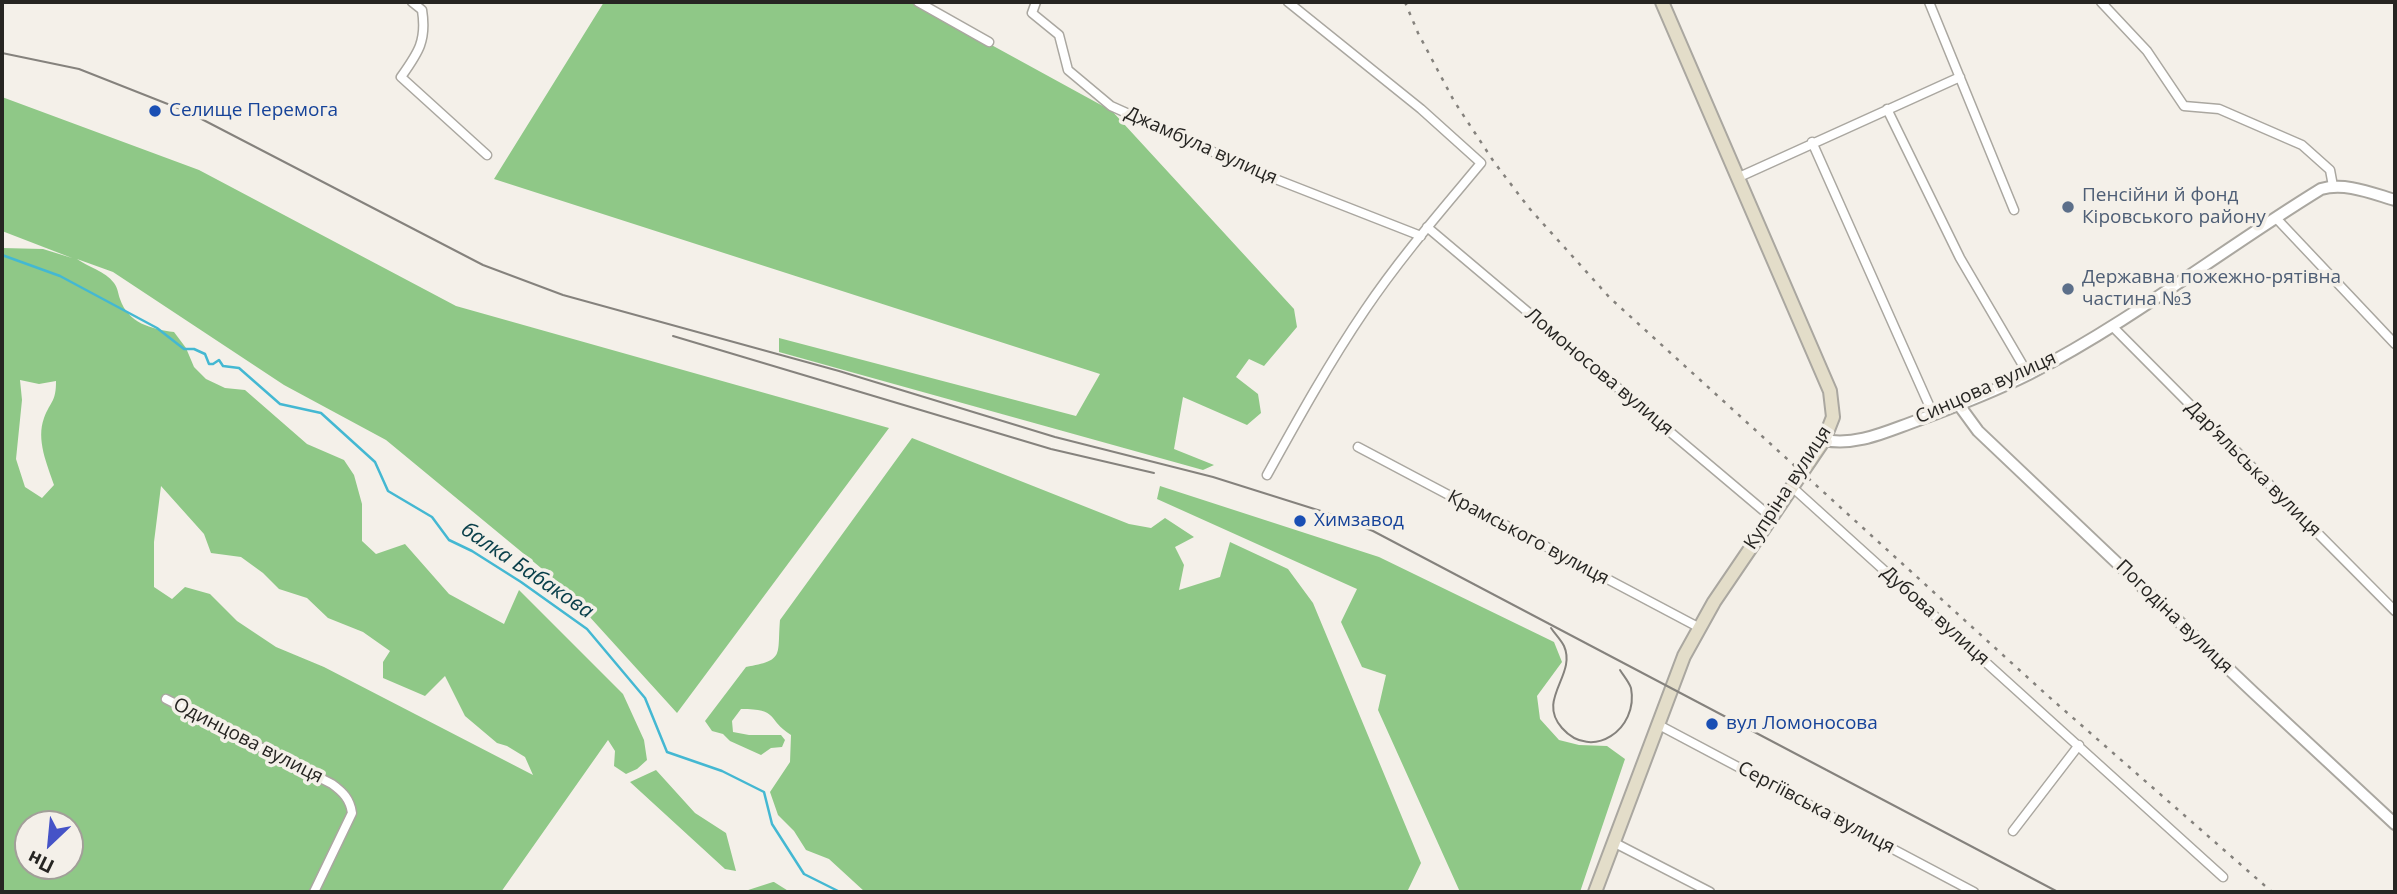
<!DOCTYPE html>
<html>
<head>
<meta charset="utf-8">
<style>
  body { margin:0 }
  #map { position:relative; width:2397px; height:894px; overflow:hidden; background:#f4f0e9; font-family:"Open Sans",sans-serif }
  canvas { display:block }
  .frame { position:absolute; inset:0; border:4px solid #262522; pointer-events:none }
  .north { position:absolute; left:14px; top:810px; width:70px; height:70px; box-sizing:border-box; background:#f4f0e9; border:2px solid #a29f99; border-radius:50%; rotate:206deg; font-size:19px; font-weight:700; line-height:28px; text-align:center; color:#262522 }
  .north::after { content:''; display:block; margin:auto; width:24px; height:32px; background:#4553c7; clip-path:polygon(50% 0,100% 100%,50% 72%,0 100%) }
</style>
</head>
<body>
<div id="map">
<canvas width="2397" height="894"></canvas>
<div class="frame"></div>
<div class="north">Пн</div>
</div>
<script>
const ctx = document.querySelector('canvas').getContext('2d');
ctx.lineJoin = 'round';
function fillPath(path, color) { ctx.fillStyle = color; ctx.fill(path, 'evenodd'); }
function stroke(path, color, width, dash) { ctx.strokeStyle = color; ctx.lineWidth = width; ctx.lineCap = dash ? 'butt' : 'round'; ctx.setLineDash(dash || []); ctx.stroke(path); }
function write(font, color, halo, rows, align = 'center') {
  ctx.font = font + ' "Open Sans",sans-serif'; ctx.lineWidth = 7; ctx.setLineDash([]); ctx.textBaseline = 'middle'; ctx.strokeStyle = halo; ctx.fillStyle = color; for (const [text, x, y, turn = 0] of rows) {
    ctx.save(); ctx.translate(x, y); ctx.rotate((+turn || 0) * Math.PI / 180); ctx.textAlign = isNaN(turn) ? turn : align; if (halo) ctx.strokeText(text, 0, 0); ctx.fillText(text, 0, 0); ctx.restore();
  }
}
const forest = new Path2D(`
  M604,2H913L1112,111L1294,309L1297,327L1264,366L1249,359L1236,377L1258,394L1261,413L1247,425L1183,397L1174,449L1214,465L1203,470L779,352V338L1076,416L1100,374L494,179Z
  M2,97L199,170L456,306L889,428L677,713L558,582L386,440L284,385L113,272L77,259C88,267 105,271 114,283C118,288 118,294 120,299C128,323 151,329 174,332L186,348L194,367L206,379L225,388L245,390L307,444L344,460L354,475L362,504V541L376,554L405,544L449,594L504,624L519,590L623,694L644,740L647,760L637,769L626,774L614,766L615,751L608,740L501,892H2V248L43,249L72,258L2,231ZM20,380L39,384L56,381C56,402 51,400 44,418C36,440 47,464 54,485L42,498L25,487L16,459L22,400ZM161,486L204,534L211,553L241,557L263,573L279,589L307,598L328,618L363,632L390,651L383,662V678L425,696L445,676L465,716L497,743L507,746L525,757L533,775L324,667L276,647L237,621L210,594L185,587L172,599L154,587V542ZM28,824H70V866H28Z
  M912,438L1129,524L1151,528L1165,518L1194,537L1175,547L1184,565L1179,590L1220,577L1230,542L1288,569L1313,603L1421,863L1408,890L1411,892H892L888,890L865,892L829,859L806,850L794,831L778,815L770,792L790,762L791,735C766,719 780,709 741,709L732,721L733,732L749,735H781L785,740L782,747L771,748L761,755L730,741L723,734L712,731L705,721L746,667C785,660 777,656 780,620Z
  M1160,486L1379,557L1554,642L1562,662L1537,696L1540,719L1559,740L1579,745L1607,746L1625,759L1580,892H1460L1378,710L1386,675L1362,667L1341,622L1357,589L1157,499Z
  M656,770L695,813L726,833L736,871L725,869L630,782Z
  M774,882L790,892H742L773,882Z`);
const stream = new Path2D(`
  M2,255L60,276L157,328L184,349H194L205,354L209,364H213L219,360L223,366L239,368L280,404L321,413L375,462L388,491L432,517L449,540L472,551L521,582L587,629L645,698L667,752L722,771L764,792L772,824L804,874L840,892`);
const minor = new Path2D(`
  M412,2L422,10C427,41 418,53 401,77L487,155
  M918,2L989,42
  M1036,2L1032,13L1059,35L1068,70L1111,106L1260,173L1421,236
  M1929,2L2014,210
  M2101,2L2147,51L2184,106L2219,109L2302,145L2330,170L2333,186
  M1887,109L1960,258L2028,374
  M1812,142L1933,414
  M1737,178L1960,77
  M2276,218L2395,344
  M1427,227L1771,517
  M2112,326L2395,611
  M1358,447L1698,627
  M1267,475C1298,419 1329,363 1365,310C1400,258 1441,211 1481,163L1421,109L1288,2
  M1792,487L2223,877
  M166,699L332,784C343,792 350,799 352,813L314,892
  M1657,724L1974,892
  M2013,831L2079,745
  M1613,842L1710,892`);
const tertiary = new Path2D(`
  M1959,405L1978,431L2253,692L2395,824
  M1824,440C1857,446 1885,432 1916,421C1954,407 1993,392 2029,374C2132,321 2223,249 2321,189C2345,182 2371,193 2395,200`);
const secondary = new Path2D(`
  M1595,892L1684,656L1714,602L1824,440L1833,417L1830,391L1662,2`);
const tram = new Path2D(`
  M2,53L79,69L188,112L483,265L563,295L839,371L1055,437L1213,477L1324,512L1373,531L2058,892
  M673,336L1051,449L1154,473
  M1551,628C1555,634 1561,640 1564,646C1577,675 1536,699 1562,728C1592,762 1639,729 1631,688C1629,682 1623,675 1620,670`);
const rail = new Path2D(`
  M1405,2L1418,33L1454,101L1494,162L1529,208L1610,298L2048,696L2272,892`);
const markers = [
  [155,111,7,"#1a4fb4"],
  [2068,207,7,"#5c6f8a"],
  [2068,289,7,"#5c6f8a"],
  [1300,521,7,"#1a4fb4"],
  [1712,724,7,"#1a4fb4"]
];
const transitNames = [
  ["Селище Перемога",169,111],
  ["Химзавод",1314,521],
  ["вул Ломоносова",1726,724]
];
const streetNames = [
  ["Джамбула вулиця",1201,146,24],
  ["Ломоносова вулиця",1599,372,40],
  ["Синцова вулиця",1986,388,-24],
  ["Дар’яльська вулиця",2253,469,45],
  ["Купріна вулиця",1788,488,-57],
  ["Крамського вулиця",1528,538,28],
  ["Дубова вулиця",1935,616,42],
  ["Погодіна вулиця",2174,617,44],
  ["Одинцова вулиця",248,741,27],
  ["Сергіївська вулиця",1816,808,28]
];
const serviceNames = [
  ["Пенсійни й фонд",2082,196],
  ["Кіровського району",2082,218],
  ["Державна пожежно-рятівна",2082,278],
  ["частина №3",2082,300]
];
const waterNames = [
  ["балка Бабакова",527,571,34]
];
fillPath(forest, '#8fc887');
stroke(stream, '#44b8d2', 2.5);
stroke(minor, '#aaa7a0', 11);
stroke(tertiary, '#aaa7a0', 14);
stroke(secondary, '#aaa7a0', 16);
stroke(minor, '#fff', 8);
stroke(tertiary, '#fff', 10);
stroke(secondary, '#e3ddc9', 12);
stroke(tram, '#85827d', 2);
stroke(rail, '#85827d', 2.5, [3.5, 7]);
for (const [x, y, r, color] of markers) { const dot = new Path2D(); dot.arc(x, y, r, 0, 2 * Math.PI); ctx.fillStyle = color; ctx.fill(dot); stroke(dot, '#f4f0e9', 2.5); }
write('19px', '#164399', '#f4f0e9', transitNames, 'left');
write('19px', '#262522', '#f4f0e9', streetNames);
write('19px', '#4e5e75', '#f4f0e9', serviceNames, 'left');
write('italic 21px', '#083e49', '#f4f0e9', waterNames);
</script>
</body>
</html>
